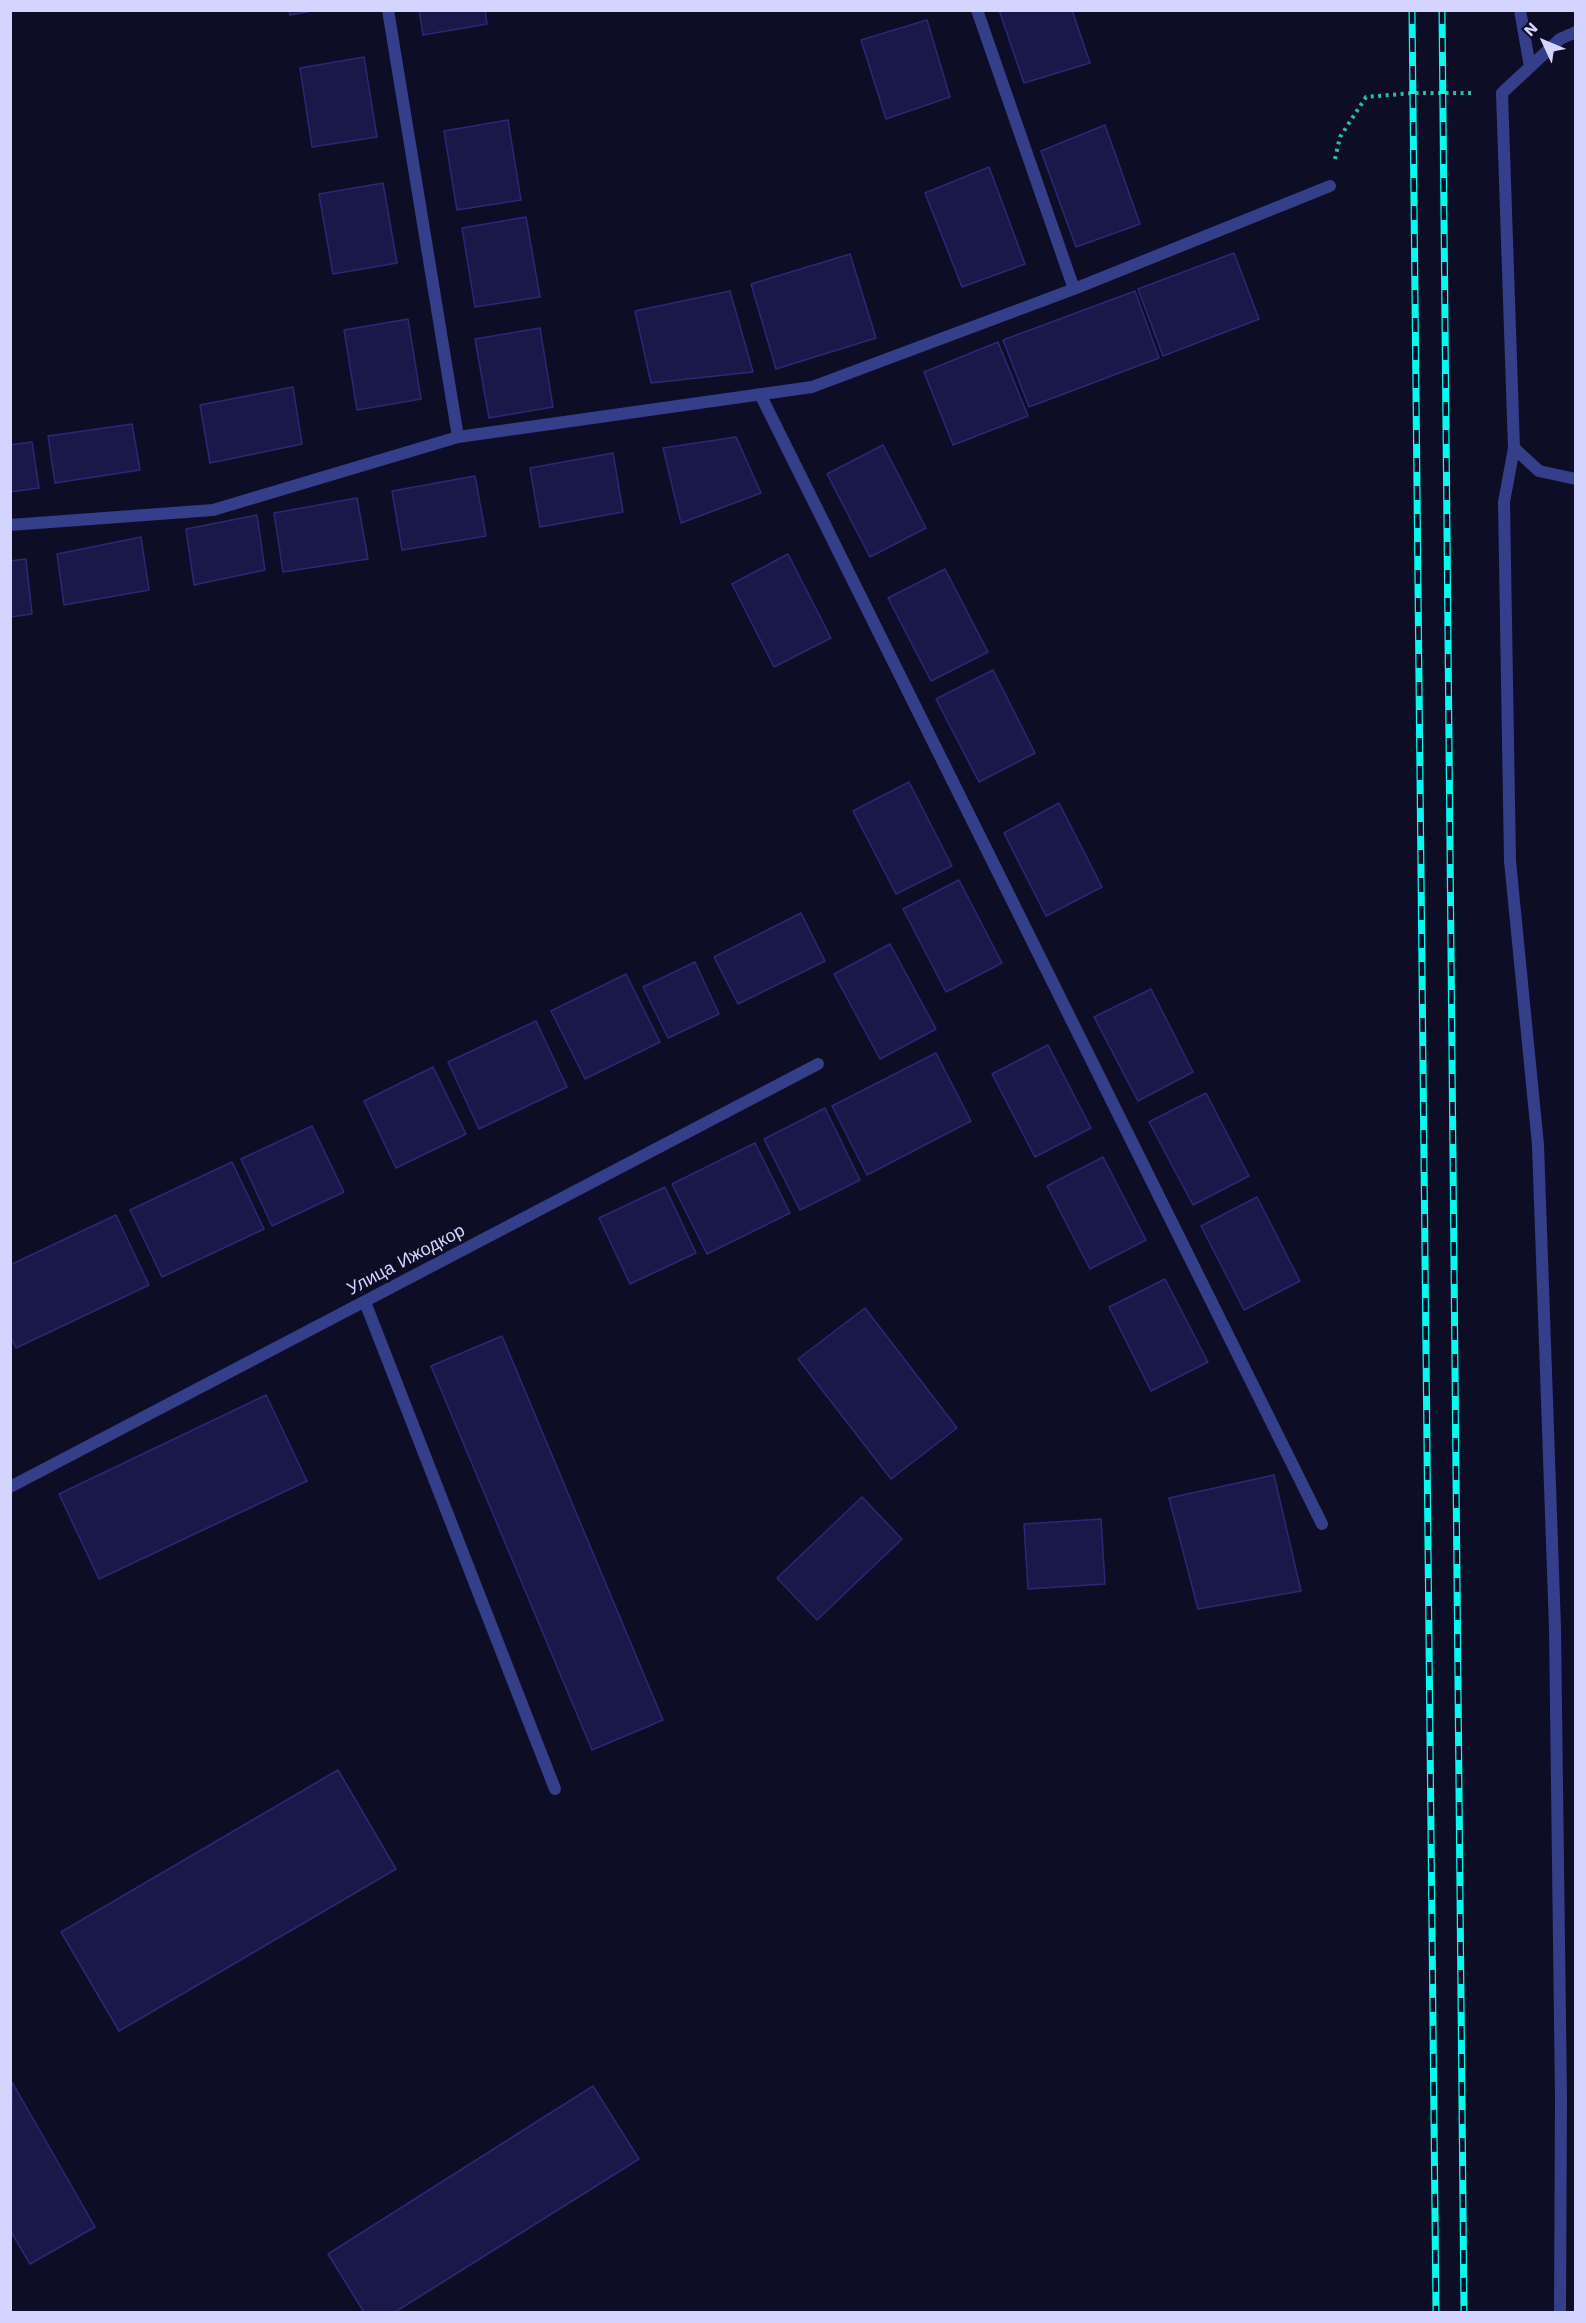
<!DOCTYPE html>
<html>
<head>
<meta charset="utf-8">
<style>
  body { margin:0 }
  #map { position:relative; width:1586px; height:2323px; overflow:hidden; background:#0e0d26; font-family:"Work Sans",sans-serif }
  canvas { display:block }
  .frame { position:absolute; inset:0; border:12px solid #d3d4ff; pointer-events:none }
  .north { position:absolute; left:1514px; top:12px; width:60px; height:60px; -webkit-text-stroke:4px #0e0d26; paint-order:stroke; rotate:314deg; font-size:16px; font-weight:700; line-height:24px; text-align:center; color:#d3d4ff }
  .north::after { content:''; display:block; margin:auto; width:21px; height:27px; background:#d3d4ff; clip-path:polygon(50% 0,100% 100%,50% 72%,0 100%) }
</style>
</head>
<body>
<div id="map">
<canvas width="1586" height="2323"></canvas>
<div class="frame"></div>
<div class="north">N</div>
</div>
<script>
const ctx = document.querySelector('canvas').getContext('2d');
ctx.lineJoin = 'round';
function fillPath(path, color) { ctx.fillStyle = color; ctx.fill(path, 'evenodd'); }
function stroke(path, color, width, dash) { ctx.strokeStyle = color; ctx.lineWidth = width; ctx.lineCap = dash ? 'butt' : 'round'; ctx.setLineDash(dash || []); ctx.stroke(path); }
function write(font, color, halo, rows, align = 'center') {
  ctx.font = font + ' "Work Sans",sans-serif'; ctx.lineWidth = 6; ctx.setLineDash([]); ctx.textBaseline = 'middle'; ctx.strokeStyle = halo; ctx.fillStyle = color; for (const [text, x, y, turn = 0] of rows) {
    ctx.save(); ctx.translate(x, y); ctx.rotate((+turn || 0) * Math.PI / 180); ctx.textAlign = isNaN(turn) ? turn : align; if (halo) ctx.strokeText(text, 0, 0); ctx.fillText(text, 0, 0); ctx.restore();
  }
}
const building = new Path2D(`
  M289,10H318L290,15Z
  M419,10H485L487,24L423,35Z
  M999,10H1072L1090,63L1024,83Z
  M927,20L950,97L886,119L861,40Z
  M364,57L377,137L312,147L300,68Z
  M508,120L521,200L457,210L444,131Z
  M1105,125L1140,224L1076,247L1041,151Z
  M989,167L1025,264L962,287L925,193Z
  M383,183L397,263L333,274L319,194Z
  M526,217L540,297L475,307L462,228Z
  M1234,253L1259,319L1163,356L1138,289Z
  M850,254L876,338L776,369L751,284Z
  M730,291L753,372L651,383L635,311Z
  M1135,291L1159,358L1029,407L1003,340Z
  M408,319L421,399L357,410L344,330Z
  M540,328L553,407L489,418L475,339Z
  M998,342L1028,416L953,445L924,372Z
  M293,387L302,444L210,463L200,405Z
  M132,424L140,470L55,483L48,436Z
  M736,437L761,493L681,523L663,448Z
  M32,442L39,488L10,492V445Z
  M883,445L926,528L870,557L827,474Z
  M613,453L623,512L540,527L530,468Z
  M475,476L486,536L402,550L392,491Z
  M357,498L368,559L283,572L274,513Z
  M257,515L265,570L194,585L186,529Z
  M141,537L149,590L64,605L57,554Z
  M788,554L831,638L774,667L732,584Z
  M26,559L32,614L10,617V561Z
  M945,569L988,652L931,681L888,598Z
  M993,670L1035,753L979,782L936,699Z
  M909,782L952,866L896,894L853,811Z
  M1059,803L1102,887L1046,916L1004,833Z
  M959,880L1002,963L946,992L903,909Z
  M801,913L825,961L738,1004L714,957Z
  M890,944L936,1029L880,1059L834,974Z
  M695,962L719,1014L668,1038L643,987Z
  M626,974L660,1042L585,1079L551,1011Z
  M1151,989L1193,1072L1138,1101L1094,1017Z
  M536,1021L567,1087L479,1129L448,1062Z
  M1048,1045L1091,1128L1035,1157L992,1074Z
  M936,1053L971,1121L867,1175L832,1106Z
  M433,1067L466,1134L396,1168L364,1101Z
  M1206,1093L1249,1176L1193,1205L1149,1122Z
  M825,1108L860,1180L800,1210L764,1139Z
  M312,1126L344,1192L272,1226L241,1159Z
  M755,1143L790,1213L707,1254L672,1184Z
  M1103,1157L1146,1240L1090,1269L1047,1186Z
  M232,1162L264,1229L162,1277L130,1210Z
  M665,1187L696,1253L630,1284L599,1218Z
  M1257,1197L1300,1281L1244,1310L1201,1226Z
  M116,1215L149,1285L16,1348L10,1336V1265Z
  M1165,1279L1208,1362L1151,1391L1109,1307Z
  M865,1308L957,1428L891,1479L798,1359Z
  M502,1336L663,1720L592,1750L431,1366Z
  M266,1395L307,1481L99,1579L59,1494Z
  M1274,1475L1301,1591L1198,1609L1169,1498Z
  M862,1497L902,1539L817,1620L777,1578Z
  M1101,1519L1105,1584L1028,1589L1024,1524Z
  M338,1770L396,1869L119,2031L61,1932Z
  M12,2082L95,2227L30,2264L10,2230Z
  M593,2086L639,2159L395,2312H364L328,2254Z`);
const path = new Path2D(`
  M1335,159L1340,137L1366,97L1413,93H1474`);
const lane = new Path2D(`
  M1520,10L1530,67
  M1576,32L1560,39L1502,93L1514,448L1539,471L1576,479
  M760,394L1322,1524
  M1514,448L1504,502L1510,861L1538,1145L1555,1628L1561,2098L1560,2312
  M365,1302L555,1789`);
const street = new Path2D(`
  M388,10L458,437
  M977,10L1074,289
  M10,525L213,510L458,437L812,387L1074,289L1330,186
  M10,1487L818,1064`);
const rail = new Path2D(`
  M1412,10L1436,2312
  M1442,10L1464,2312`);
const streetNames = [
  ["Улица Ижодкор",406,1260,-28]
];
fillPath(building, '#1a1849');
stroke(building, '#2b2877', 1.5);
stroke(path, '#26c09f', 4, [3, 4.5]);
stroke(lane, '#353e89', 12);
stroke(street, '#353e89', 12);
stroke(rail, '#00fef0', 7);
stroke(rail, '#0e0d26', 4.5, [14]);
write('18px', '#d3d4ff', '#0e0d26', streetNames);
</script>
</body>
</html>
